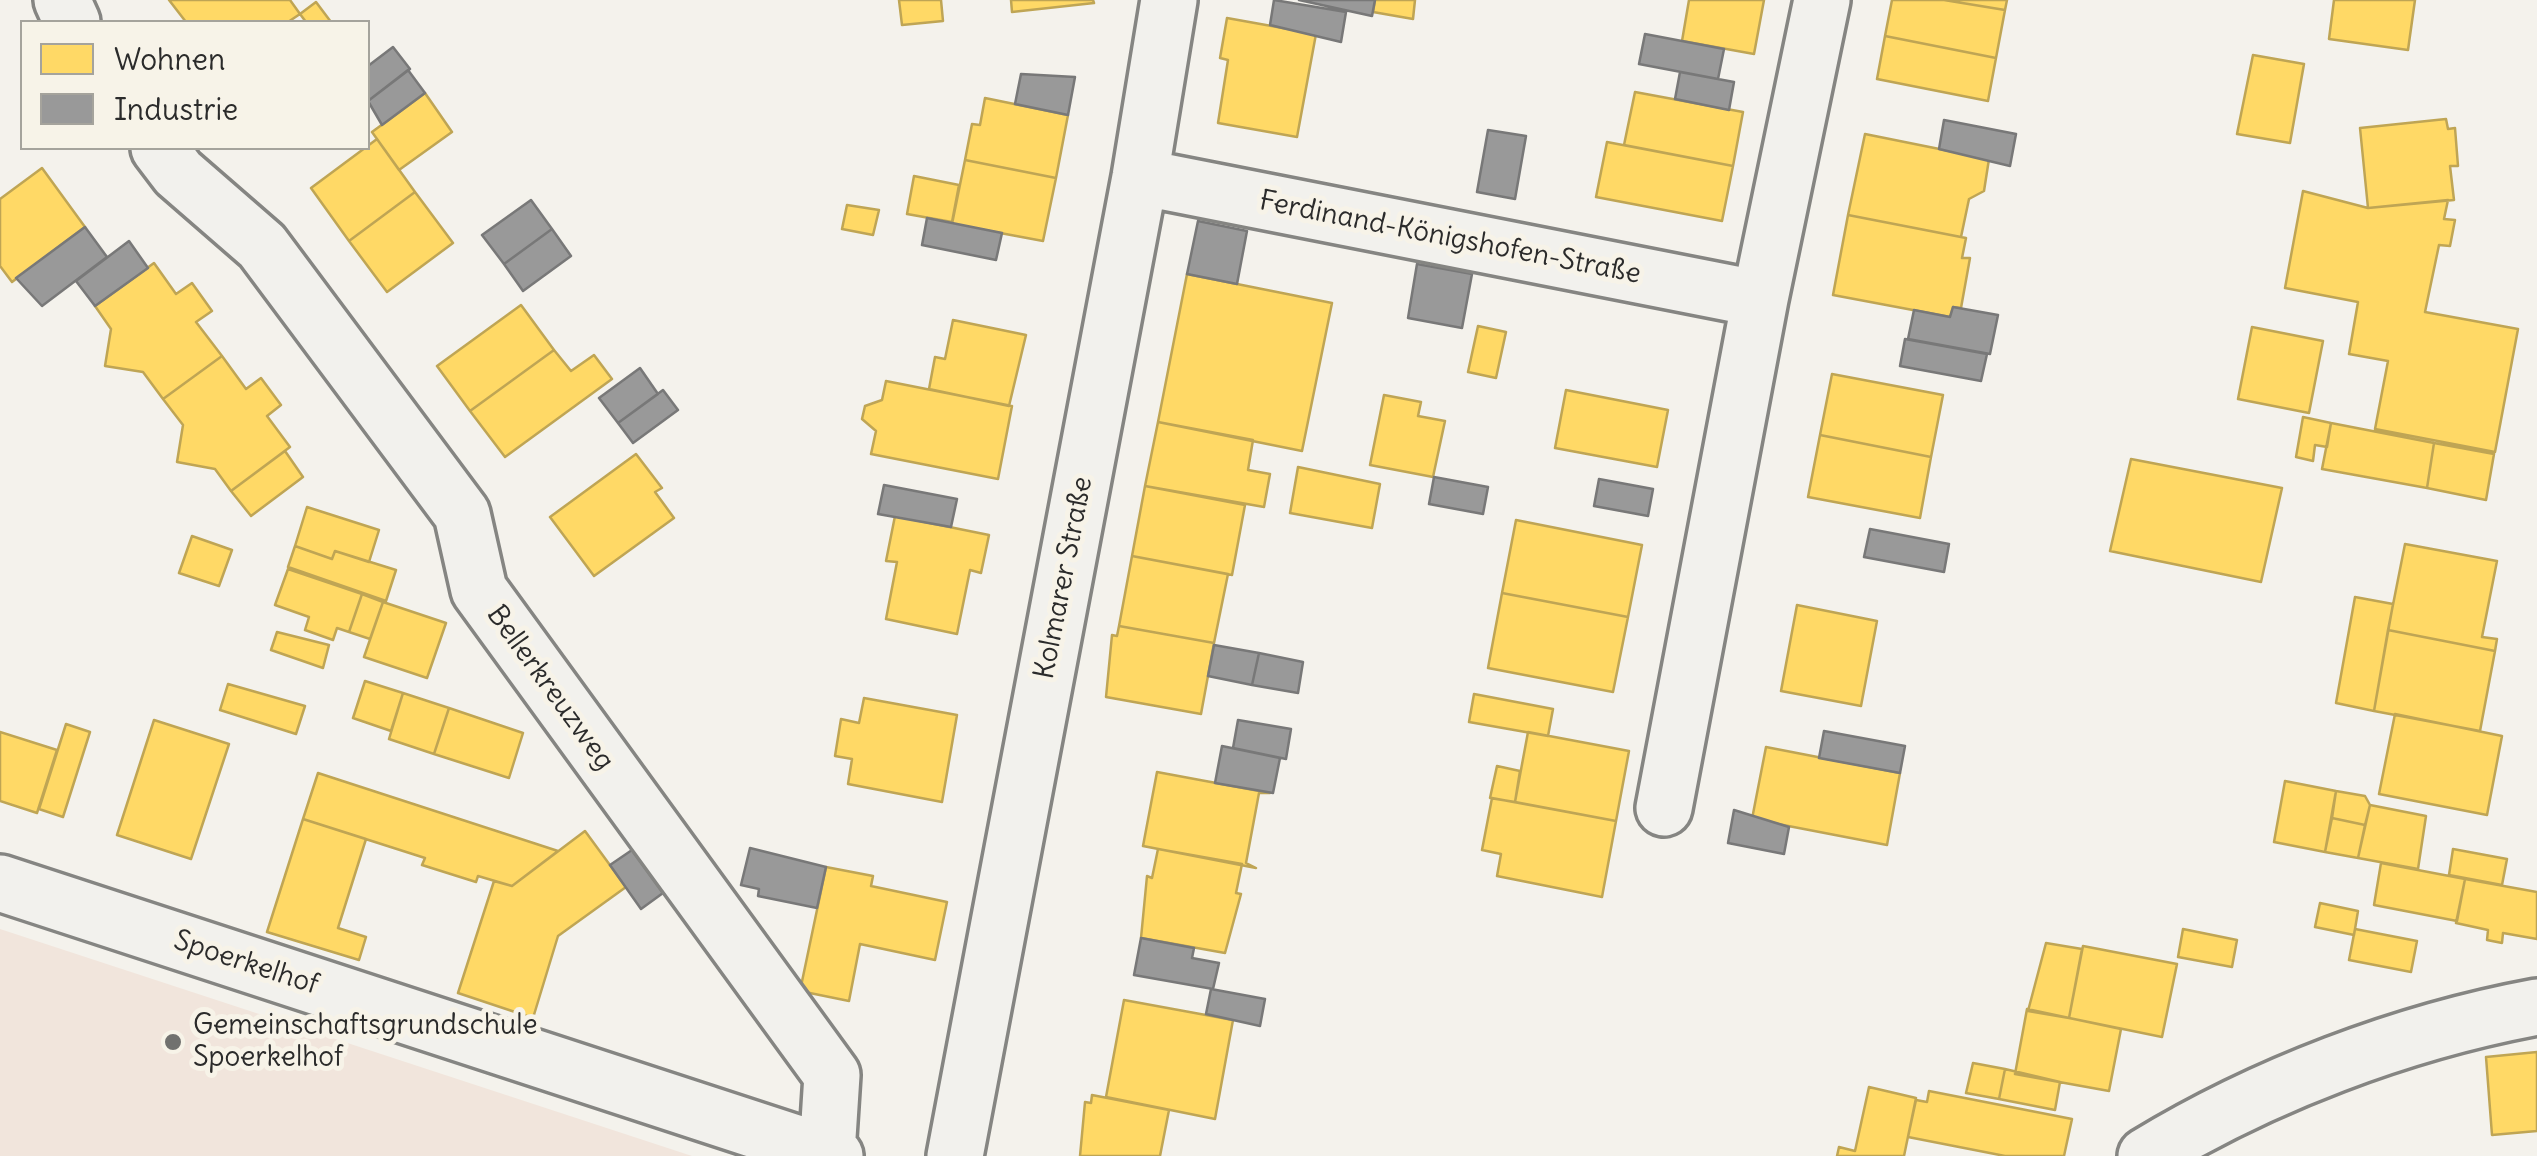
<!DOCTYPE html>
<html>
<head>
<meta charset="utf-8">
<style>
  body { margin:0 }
  #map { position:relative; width:2537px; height:1156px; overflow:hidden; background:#f4f2ec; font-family:Delius,sans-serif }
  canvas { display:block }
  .legend { position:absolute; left:20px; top:20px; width:350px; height:130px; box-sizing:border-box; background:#f7f3e8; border:2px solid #a5a39c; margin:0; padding:12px 18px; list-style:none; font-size:30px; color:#2b2b2b }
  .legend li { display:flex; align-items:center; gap:20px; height:50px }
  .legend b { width:50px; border:2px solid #a5a39c }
</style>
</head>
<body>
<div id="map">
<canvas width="2537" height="1156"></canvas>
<ul class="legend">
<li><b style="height:28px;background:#ffd966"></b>Wohnen</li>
<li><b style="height:28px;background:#999"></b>Industrie</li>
</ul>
</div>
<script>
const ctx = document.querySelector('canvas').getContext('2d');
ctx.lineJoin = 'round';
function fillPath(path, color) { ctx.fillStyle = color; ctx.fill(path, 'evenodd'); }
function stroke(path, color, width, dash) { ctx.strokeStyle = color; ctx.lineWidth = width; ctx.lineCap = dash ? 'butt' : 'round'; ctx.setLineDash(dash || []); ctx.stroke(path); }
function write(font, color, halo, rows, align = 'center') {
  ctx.font = font + ' Delius,sans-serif'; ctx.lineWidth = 10; ctx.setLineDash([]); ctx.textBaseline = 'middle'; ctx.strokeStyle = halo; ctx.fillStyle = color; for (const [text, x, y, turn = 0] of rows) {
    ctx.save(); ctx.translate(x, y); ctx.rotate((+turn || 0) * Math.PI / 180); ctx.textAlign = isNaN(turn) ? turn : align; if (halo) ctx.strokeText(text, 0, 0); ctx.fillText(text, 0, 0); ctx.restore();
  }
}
const built = new Path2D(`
  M0,929L692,1156H0Z`);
const homes = new Path2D(`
  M169,0H290L300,14L288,22H186Z
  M899,0H941L943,21L902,25Z
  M1011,0H1093L1094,3L1012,12Z
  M1375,0H1415L1413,19L1373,12Z
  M1689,0H1764L1754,54L1682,41Z
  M1892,0H1944L2005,10L1996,58L1885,36Z
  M1944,0H2007L2005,10Z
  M2334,0H2415L2408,50L2329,39Z
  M316,2L331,22H306L300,14Z
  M1227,18L1316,34L1297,137L1218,123L1228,60L1220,58Z
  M1885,36L1996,58L1988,101L1877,79Z
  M2253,55L2304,64L2290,143L2237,134Z
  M1635,92L1743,112L1733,166L1624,145Z
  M425,93L452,132L399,170L372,132Z
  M985,98L1068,115L1056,178L965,160L972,124L980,125Z
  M2446,119L2448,129L2455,128L2458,166H2450L2454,200L2368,208L2360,128Z
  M1865,134L1989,159L1984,191L1969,199L1961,237L1848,215Z
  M377,139L415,192L349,241L311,188Z
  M1607,142L1733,166L1722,221L1596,197Z
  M965,160L1056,178L1043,241L952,224Z
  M42,168L85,227L12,282L0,266V199Z
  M914,176L959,185L952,222L907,214Z
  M2303,191L2368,208L2448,200L2444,219L2455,220L2450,246L2439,245L2425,312L2518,329L2495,452L2375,429L2388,361L2349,354L2358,302L2285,288Z
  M415,192L453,243L387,292L349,241Z
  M847,205L879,210L873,235L842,229Z
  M1848,215L1966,238L1962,258H1970L1961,308L1953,307L1950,317L1833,295Z
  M154,263L176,294L192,283L212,311L196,322L222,356L163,399L143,372L105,366L111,329L95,306Z
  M1187,274L1332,303L1302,451L1158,422Z
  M521,305L554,350L470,411L437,366Z
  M953,320L1026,335L1009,406L929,389L935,357L945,359Z
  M1478,326L1506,332L1496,378L1468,372Z
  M2252,327L2323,341L2309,413L2238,399Z
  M554,350L571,371L594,355L612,379L505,457L470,411Z
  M222,356L246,389L261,378L281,405L267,416L290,447L231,491L215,469L177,462L183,425L163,399Z
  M1832,374L1943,395L1931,457L1820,435Z
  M886,381L1012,406L998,479L871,454L876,431L862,419L865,406L882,400Z
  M1566,390L1668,410L1657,467L1555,448Z
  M1384,395L1421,402L1418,416L1445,421L1433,477L1370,465Z
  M2303,417L2331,423L2327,447L2315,445L2313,461L2296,457Z
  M1158,422L1253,440L1248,470L1270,474L1264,507L1145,486Z
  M2331,423L2434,443L2427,488L2322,469Z
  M1820,435L1931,457L1920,518L1808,497Z
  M2434,443L2494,454L2486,500L2427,488Z
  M285,451L303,477L251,516L231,491Z
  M636,454L662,488L655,492L674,518L594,576L550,517Z
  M2131,459L2282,488L2261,582L2110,551Z
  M1298,467L1380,484L1372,528L1290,513Z
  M1145,486L1245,505L1232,575L1132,556Z
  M307,507L379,530L369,562L335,551L332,559L295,546Z
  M895,516L989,535L981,573L970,570L957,634L886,619L897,562L886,561Z
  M1516,520L1642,545L1628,617L1502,593Z
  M192,536L232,550L219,586L179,573Z
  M2405,544L2497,561L2482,637L2497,639L2495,651L2388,630Z
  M295,546L332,559L335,551L396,570L386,601L288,567Z
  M1132,556L1228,574L1214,643L1119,626Z
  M288,569L362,594L349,632L337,628L333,640L305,630L309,617L275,605Z
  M1502,593L1628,617L1613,692L1488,668Z
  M362,594L383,602L370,639L349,632Z
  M2355,597L2393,604L2374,711L2336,703Z
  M383,602L446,623L427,678L364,657Z
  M1797,605L1877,621L1861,706L1781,691Z
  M1119,626L1214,643L1201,714L1106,697L1112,635L1117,636Z
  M2388,630L2495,651L2480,731L2374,711Z
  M277,632L329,645L323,668L271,650Z
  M365,681L403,693L391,731L353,718Z
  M228,684L305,706L296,734L220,710Z
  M403,693L449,708L434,754L389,739Z
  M1474,694L1553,709L1548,736L1469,722Z
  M864,698L957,715L942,802L848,784L852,759L835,756L841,719L859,723Z
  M449,708L523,733L509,778L434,754Z
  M2395,714L2502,736L2487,815L2379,794Z
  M154,720L229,744L191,859L117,835Z
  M66,724L90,732L63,817L39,809Z
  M0,732L57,750L37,813L0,801Z
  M1528,732L1629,751L1616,821L1515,802Z
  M1766,747L1900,773L1887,845L1752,819Z
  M1497,766L1520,771L1515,802L1490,798Z
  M1157,772L1270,793H1259L1246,863L1256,868L1143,846Z
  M318,773L558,851L512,886L478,876L476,882L422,865L425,858L303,819Z
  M2285,781L2336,791L2325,852L2274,842Z
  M2336,791L2365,796L2370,805L2365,825L2332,818Z
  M1492,798L1616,821L1602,897L1497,876L1501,854L1482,850Z
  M2370,805L2426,816L2418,869L2358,858Z
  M2332,818L2365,825L2358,858L2325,852Z
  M303,819L366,839L338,928L366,937L359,960L267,932Z
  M585,831L626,887L558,936L533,1018L458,993L494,881L512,886Z
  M1158,849L1242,864L1236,893L1241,894L1225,953L1141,938L1147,876L1152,878Z
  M2453,849L2507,859L2502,885L2449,875Z
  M2381,863L2465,879L2457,921L2374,905Z
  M826,867L873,876L871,886L947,902L935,960L860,944L849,1001L800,991Z
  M2465,879L2537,892V939L2503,933L2502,943L2487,940L2488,930L2456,923Z
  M2320,903L2358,911L2354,935L2315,927Z
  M2183,929L2237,940L2232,967L2178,957Z
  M2355,929L2417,941L2411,972L2349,960Z
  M2046,943L2082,949L2069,1018L2028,1011Z
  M2083,946L2177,964L2162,1037L2069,1018Z
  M1124,1000L1233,1020L1215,1119L1106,1097Z
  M2027,1009L2121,1029L2109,1091L2015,1074Z
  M2537,1052V1131L2492,1135L2486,1057Z
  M1973,1063L2005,1069L1999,1099L1966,1093Z
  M2005,1069L2060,1082L2055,1110L1999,1099Z
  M1869,1087L1916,1098L1904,1156H1837L1839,1147L1855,1151Z
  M1929,1091L2072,1119L2064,1156H2005L1908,1137L1916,1100L1927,1102Z
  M1092,1095L1169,1110L1160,1156H1080L1085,1102L1091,1103Z`);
const industry = new Path2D(`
  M1274,0L1346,12L1341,42L1270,25Z
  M1299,0H1375L1372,16Z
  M1645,34L1724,49L1718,79L1639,64Z
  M393,47L410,69L368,101V66Z
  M408,70L425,93L382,125L368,101Z
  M1680,72L1734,82L1729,110L1675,99Z
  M1021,74L1075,77L1068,115L1015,104Z
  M1944,120L2016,134L2010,166L1939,149Z
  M1488,130L1526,136L1515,199L1477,192Z
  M531,200L552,229L504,264L482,235Z
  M927,218L1002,233L996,260L922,245Z
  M1198,221L1247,231L1237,284L1187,274Z
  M85,227L107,257L42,306L16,278Z
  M552,229L571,256L523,291L504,264Z
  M129,241L148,268L95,306L76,281Z
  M1417,264L1472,274L1462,328L1408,318Z
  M1953,307L1998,315L1990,354L1908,339L1914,310L1950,317Z
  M1905,339L1987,354L1981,381L1900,366Z
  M640,368L658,394L618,423L599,398Z
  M663,390L678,410L633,443L618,423Z
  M1434,477L1488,487L1483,514L1429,504Z
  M1599,479L1653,489L1648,516L1594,506Z
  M884,485L957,499L951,527L878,514Z
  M1870,529L1949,544L1944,572L1864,557Z
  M1214,645L1259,653L1252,685L1208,676Z
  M1259,653L1303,662L1298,693L1252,685Z
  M1238,720L1291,729L1286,759L1233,748Z
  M1824,731L1905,746L1900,773L1819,758Z
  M1222,746L1280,758L1273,793L1215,783Z
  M1734,810L1789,827L1784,854L1728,843Z
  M750,848L826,867L817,908L758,896L759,889L741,885Z
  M632,850L663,893L641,909L610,865Z
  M1141,938L1194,948L1192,958L1219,963L1213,989L1134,975Z
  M1211,989L1265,999L1260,1026L1206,1014Z`);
const minor = new Path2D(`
  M62,0L72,22
  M159,148L178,173L262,246L462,514L479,590L832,1075L827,1153
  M1140,177L1760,299
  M1664,808L1760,299L1822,0
  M0,883L835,1156
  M955,1156L1140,177L1169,0
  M2146,1156C2263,1085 2402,1032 2537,1007`);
const markers = [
  [173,1042,10,"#71716f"]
];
const streetNames = [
  ["Ferdinand-Königshofen-Straße",1450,238,11],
  ["Kolmarer Straße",1064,578,-79],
  ["Bellerkreuzweg",550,688,54],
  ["Spoerkelhof",246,963,18]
];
const poiNames = [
  ["Gemeinschaftsgrundschule",193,1026],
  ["Spoerkelhof",193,1058]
];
fillPath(built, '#f1e5dc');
fillPath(homes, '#ffd966');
stroke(homes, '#bfa554', 2.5);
fillPath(industry, '#999');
stroke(industry, '#787878', 2.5);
stroke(minor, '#858582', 62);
stroke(minor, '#f2f1ed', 55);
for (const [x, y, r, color] of markers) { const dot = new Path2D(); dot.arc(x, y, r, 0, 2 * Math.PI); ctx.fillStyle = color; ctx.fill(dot); stroke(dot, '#f7f3e8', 4); }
write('28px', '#2b2b2b', '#f7f3e8', streetNames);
write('28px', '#2b2b2b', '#f7f3e8', poiNames, 'left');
</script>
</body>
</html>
